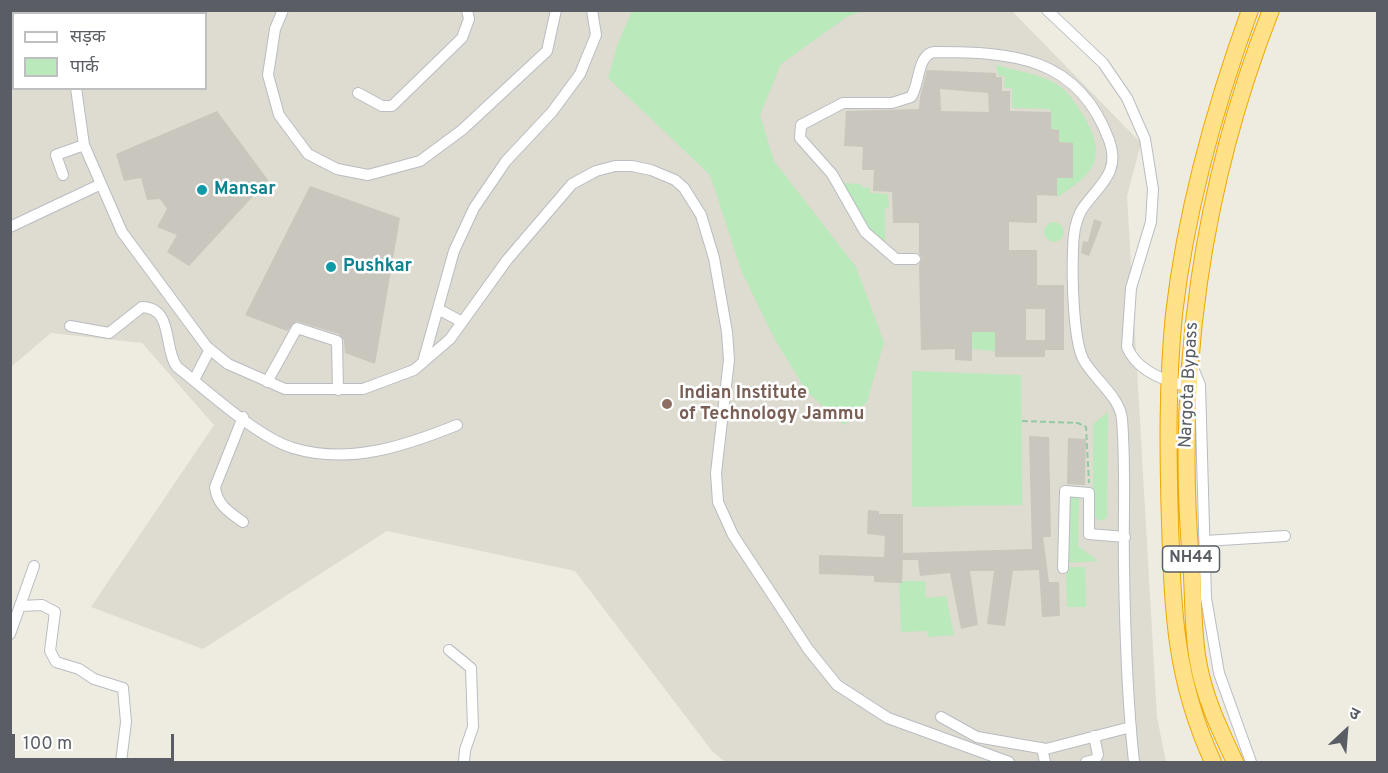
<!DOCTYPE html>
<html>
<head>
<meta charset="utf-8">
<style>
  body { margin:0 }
  #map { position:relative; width:1388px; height:773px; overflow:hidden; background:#eeece1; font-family:Overpass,"Noto Sans Devanagari",sans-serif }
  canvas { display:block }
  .frame { position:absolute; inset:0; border:12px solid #5a5e64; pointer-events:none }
  .legend { position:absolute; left:12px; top:12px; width:195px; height:78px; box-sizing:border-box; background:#fff; border:2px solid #bdbfc1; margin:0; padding:8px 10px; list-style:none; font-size:18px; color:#5a5e64 }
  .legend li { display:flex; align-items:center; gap:12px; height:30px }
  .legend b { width:30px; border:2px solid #bdbfc1 }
  .north { position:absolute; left:1316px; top:701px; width:60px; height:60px; -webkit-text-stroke:4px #fff; paint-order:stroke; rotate:26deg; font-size:16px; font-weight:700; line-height:24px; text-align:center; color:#5a5e64 }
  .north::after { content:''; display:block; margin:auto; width:21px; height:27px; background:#5a5e64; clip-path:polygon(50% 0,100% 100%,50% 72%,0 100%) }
  .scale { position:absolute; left:12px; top:734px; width:162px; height:27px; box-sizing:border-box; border:3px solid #5a5e64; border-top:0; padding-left:8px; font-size:18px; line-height:21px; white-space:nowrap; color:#5a5e64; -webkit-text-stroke:4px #fff; paint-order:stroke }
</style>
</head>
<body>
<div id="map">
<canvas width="1388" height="773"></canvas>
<div class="frame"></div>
<ul class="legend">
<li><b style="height:8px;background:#fff"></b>सड़क</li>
<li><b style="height:16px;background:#bae9bb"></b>पार्क</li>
</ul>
<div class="north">उ</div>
<div class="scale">100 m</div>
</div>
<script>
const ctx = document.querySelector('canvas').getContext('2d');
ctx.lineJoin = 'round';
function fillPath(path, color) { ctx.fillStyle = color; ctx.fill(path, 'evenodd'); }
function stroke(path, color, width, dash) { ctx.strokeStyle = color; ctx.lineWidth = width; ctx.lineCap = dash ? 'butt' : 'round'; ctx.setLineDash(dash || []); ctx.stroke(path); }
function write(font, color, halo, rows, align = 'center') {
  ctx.font = font + ' Overpass,sans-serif'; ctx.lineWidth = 5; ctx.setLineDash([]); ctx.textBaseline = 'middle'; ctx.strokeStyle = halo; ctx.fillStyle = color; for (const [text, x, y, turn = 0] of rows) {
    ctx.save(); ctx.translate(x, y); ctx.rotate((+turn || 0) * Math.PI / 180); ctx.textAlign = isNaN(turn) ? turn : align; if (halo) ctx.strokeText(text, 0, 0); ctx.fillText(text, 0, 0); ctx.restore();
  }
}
const education = new Path2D(`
  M11,11H1012L1141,143L1127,196L1157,717L1166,762H725L712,751L575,571L387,531L203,649L91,607L214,425L142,343L51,333L11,367ZM14,14H206V88H14Z`);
const green = new Path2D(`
  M632,11H865L848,16L781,64L760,115L774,161L856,267L884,342L867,402L844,425L807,392L775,340L741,270L710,175L608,78L618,43Z
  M996,65C1016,71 1044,74 1061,87C1071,95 1079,109 1086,120C1108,160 1091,176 1057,197V178L1073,177V143L1059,142V130L1051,129L1050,109L1012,108V88H1004L1005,77L998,75Z
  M842,183L861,184V187L870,188V193L888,194L889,209L885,208V247L869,230Z
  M1044 232a10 10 0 1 1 20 0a10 10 0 1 1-20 0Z
  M972,332H995V351L972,349Z
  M912,371L1021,375L1022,505L912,507Z
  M1108,412L1107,518L1101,521L1093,516V424Z
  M1073,494L1079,498L1078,546L1098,561L1066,563L1067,498Z
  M1066,567H1085L1086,607H1067Z
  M899,581H925L926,598L946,596L954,635L928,637L927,631L901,632Z`);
const building = new Path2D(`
  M927,70L996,73V77H1002V91H1010V111L1051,112V129L1059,130V142L1073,143V178H1057V196L1037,195V223L1009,222V250H1037V285H1064V350H1045V357H995V332H972V361L955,360V349L921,350L919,265L922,258L919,253V223H893L892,192L873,191L874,170H862L863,147L844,146L846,111L919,109L920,97ZM940,89L988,93L989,112L941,111ZM1026,309H1045V340H1026Z
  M217,111L268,180L189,266L167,252L177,235L157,227L167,209L160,199L147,200L141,178L124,181L116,154Z
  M310,186L400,218L375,364L345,353L344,340L339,334L296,321L287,331L245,315Z
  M1094,219L1102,222L1089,256L1081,253L1083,241L1088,242Z
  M1029,436L1049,437L1051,537H1043L1049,582H1059L1060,616L1042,617L1039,570L1013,571L1005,626L987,624L994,571H970L978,625L961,629L950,573L920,576L918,560H903L902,583L874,582V576L819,574V555L884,557L885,536L867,534L868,510L879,511V514H903V553L1032,549Z
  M1068,438L1086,439L1085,485L1067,484Z`);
const path = new Path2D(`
  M1022,421L1078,423L1086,427L1089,483`);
const minor = new Path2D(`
  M283,10L275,29L268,75L279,115L308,154L337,169L368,175L420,161L462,130L547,51L556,10
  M1047,10L1103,63L1127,98L1145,139L1153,189L1151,222L1131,288L1127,347C1137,371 1164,381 1187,386
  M84,14L85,10
  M76,88L84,145L122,232L207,347L228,364L285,389H363L414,370L450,339L507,260L572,184L596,171L615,166H632L651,170L675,180L684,188L701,215L714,258L727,332L729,360L716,473L718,502L733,535L808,649L837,685L888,718L1009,762
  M358,93L382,106H392L462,38L469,19L467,10
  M63,175L56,155L84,145
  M10,227L99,185
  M915,259H896L865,232L832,174L800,138L801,125L843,103H892L911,97C920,84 917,55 934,52C1012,52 1078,56 1109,140C1122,174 1096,187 1081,211C1075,222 1073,239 1073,251C1072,276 1073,338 1083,359C1093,378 1120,397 1122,419C1126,468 1123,518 1124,568C1125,632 1127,699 1134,762
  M438,309L462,322
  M70,326L109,333L142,307C174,308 163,348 177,367C208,391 257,437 293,448C349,465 405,446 457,425
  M423,362L454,251L474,208L506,161L552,112L580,74L596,35L592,10
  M1193,368L1200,385L1206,598L1219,673L1251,762
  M194,380L210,349
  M267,382L297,328L337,341L338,390
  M243,417L215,487C217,505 229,512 243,522
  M1205,541L1285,536
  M1063,568L1065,491L1089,493V534L1125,537
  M21,606L42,605L55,612L50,651L56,662L79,669L94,679L123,688L126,722L121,762
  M10,634L34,566
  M449,650L471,668L473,727L465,750L464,762
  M941,717L977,737L1046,749L1131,727
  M1042,748L1045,762
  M1086,762L1095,760L1098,755L1094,736`);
const highway = new Path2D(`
  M1213,762C1175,679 1173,614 1170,523C1168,454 1167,384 1174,314C1186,210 1214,109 1250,10
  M1235,762C1220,730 1204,697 1198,661C1192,628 1194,595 1191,562C1175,374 1202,186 1271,10`);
const markers = [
  [202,190,6,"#0f9aa8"],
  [331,267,6,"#0f9aa8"],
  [667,404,6,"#8d6e63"]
];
const shields = [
  [1191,559,57]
];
const shieldNames = [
  ["NH44",1191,559]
];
const cultureNames = [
  ["Mansar",214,190],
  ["Pushkar",343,267]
];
const streetNames = [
  ["Nargota Bypass",1190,385,-87]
];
const educationNames = [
  ["Indian Institute",679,394],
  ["of Technology Jammu",679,415]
];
fillPath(education, '#dedbd0');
fillPath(green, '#bae9bb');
fillPath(building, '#c9c6be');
stroke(minor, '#b9bcc2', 12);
stroke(highway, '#efa600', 18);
stroke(path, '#93caa3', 2, [6, 3]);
stroke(minor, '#fff', 10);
stroke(highway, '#ffe187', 16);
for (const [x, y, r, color] of markers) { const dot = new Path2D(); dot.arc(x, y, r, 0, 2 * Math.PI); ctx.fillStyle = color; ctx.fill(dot); stroke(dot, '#fff', 2); }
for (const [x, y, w] of shields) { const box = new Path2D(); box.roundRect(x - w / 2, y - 13, w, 26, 4.5); ctx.fillStyle = '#fff'; ctx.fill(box); stroke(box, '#5a5e64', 1.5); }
write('bold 16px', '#5a5e64', null, shieldNames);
write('bold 18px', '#0d838f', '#fff', cultureNames, 'left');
write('18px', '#5a5e64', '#fff', streetNames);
write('bold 18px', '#785e54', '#fff', educationNames, 'left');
</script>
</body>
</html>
